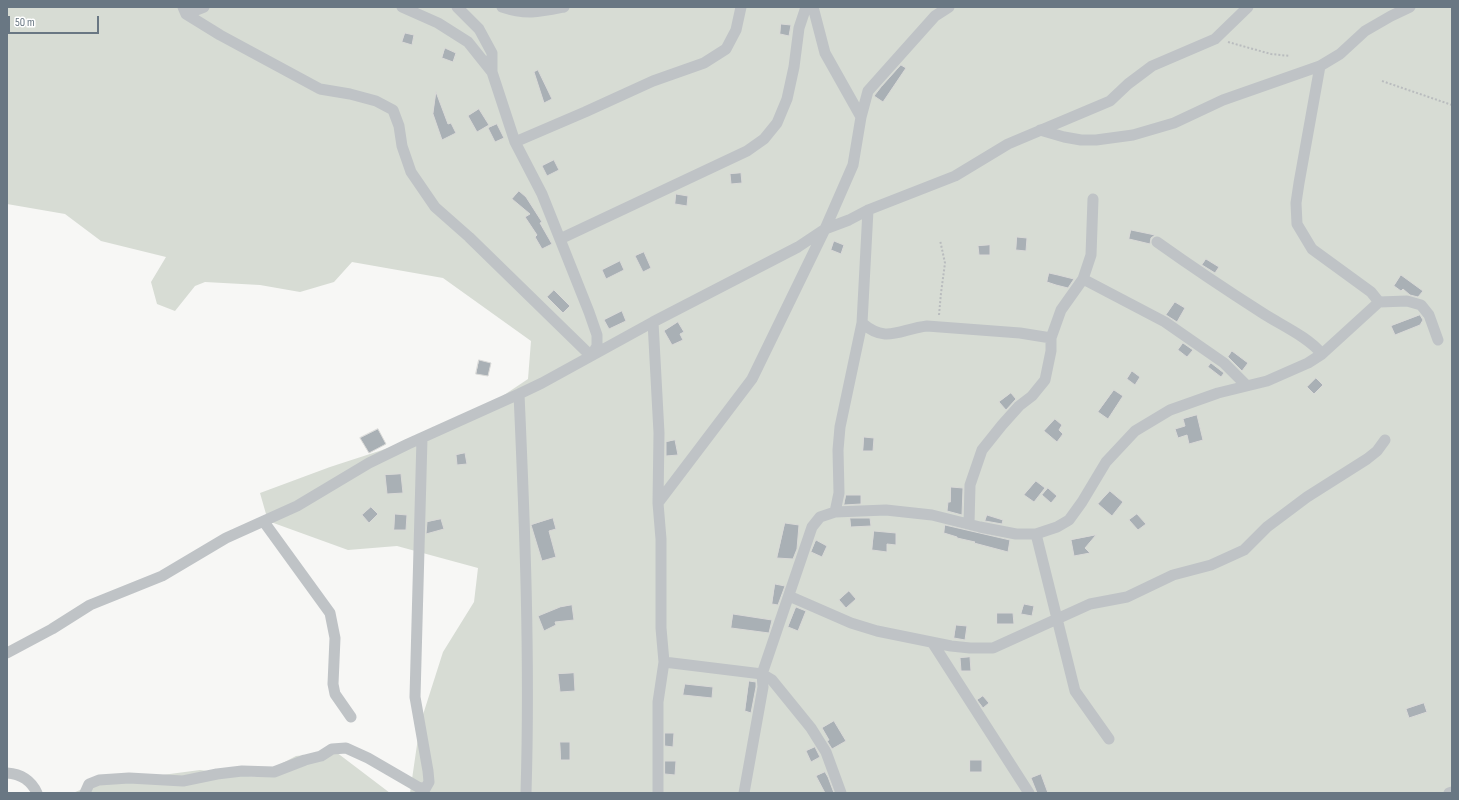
<!DOCTYPE html>
<html>
<head>
<meta charset="utf-8">
<style>
  body { margin:0 }
  #map { position:relative; width:1459px; height:800px; overflow:hidden; background:#f7f7f5; font-family:"Sofia Sans Condensed",sans-serif }
  canvas { display:block }
  .frame { position:absolute; inset:0; border:8px solid #697783; pointer-events:none }
  .scale { position:absolute; left:8px; top:16px; width:91px; height:18px; box-sizing:border-box; border:2px solid #697783; border-top:0; padding-left:5px; font-size:12px; line-height:14px; white-space:nowrap; color:#697783; -webkit-text-stroke:3px #fff; paint-order:stroke }
</style>
</head>
<body>
<div id="map">
<canvas width="1459" height="800"></canvas>
<div class="frame"></div>
<div class="scale">50 m</div>
</div>
<script>
const ctx = document.querySelector('canvas').getContext('2d');
ctx.lineJoin = 'round';
function fillPath(path, color) { ctx.fillStyle = color; ctx.fill(path, 'evenodd'); }
function stroke(path, color, width, dash) { ctx.strokeStyle = color; ctx.lineWidth = width; ctx.lineCap = dash ? 'butt' : 'round'; ctx.setLineDash(dash || []); ctx.stroke(path); }
const green = new Path2D(`
  M7,7H1452V793H410L420,724L443,652L474,602L478,568L397,546L348,550L268,521L260,493L330,467L459,425L528,379L531,341L443,278L352,262L334,282L300,292L260,285L205,282L195,286L175,311L157,304L151,282L166,257L101,241L65,214L7,204Z
  M336,752L390,793H73L94,784L200,770L256,777L296,756Z`);
const building = new Path2D(`
  M781,24L791,25L789,36L780,34Z
  M405,33L414,35L412,45L402,42Z
  M445,48L456,53L453,62L442,58Z
  M901,65L906,68L883,102L874,96L881,87Z
  M538,70L552,99L544,103L534,72Z
  M436,92L448,124L451,123L456,133L442,140L433,114Z
  M479,109L489,125L477,132L468,116Z
  M497,124L504,138L495,142L488,128Z
  M554,160L559,170L547,176L542,166Z
  M741,173L742,183L731,184L730,174Z
  M519,191L526,197L542,222L540,223L552,244L542,249L535,237L537,235L525,217L530,214L512,199Z
  M676,194L688,196L687,206L675,204Z
  M1131,230L1155,235L1151,238L1150,244L1129,239Z
  M1017,237L1027,238L1026,251L1016,250Z
  M834,241L844,245L841,254L831,250Z
  M990,245V255H979L978,246Z
  M644,252L651,268L643,272L635,256Z
  M1206,259L1219,267L1215,273L1202,265Z
  M620,261L624,270L606,279L602,270Z
  M1049,273L1058,275L1074,279L1068,288L1056,285L1047,282Z
  M1401,275L1423,291L1418,297L1410,295L1403,289L1401,291L1394,286Z
  M554,290L570,306L563,313L547,297Z
  M1175,302L1185,308L1177,322L1166,315Z
  M622,311L626,321L609,329L604,320Z
  M1420,315L1423,320L1420,325L1395,335L1391,326Z
  M678,322L684,332L680,334L683,340L672,345L664,331Z
  M1183,343L1193,350L1187,357L1178,350Z
  M1232,351L1248,363L1242,371L1228,357Z
  M479,360L491,363L488,376L476,374Z
  M1211,363L1224,373L1221,377L1208,367Z
  M1132,371L1140,377L1135,385L1127,379Z
  M1316,378L1323,385L1314,394L1307,387Z
  M1114,390L1123,396L1108,419L1098,412Z
  M1011,393L1016,399L1006,410L999,402Z
  M1197,415L1203,440L1189,444L1187,435L1178,438L1175,429L1185,426L1183,419Z
  M1055,419L1062,425L1059,430L1063,434L1057,442L1044,431Z
  M378,429L386,444L369,453L360,438Z
  M864,437L874,438L873,451H863Z
  M675,440L678,455L666,456V442Z
  M465,453L467,464L457,465L456,455Z
  M401,474L403,493L387,494L385,475Z
  M1036,481L1045,488L1034,502L1024,495Z
  M951,487L963,488L962,515L947,511L948,502H950Z
  M1048,488L1057,496L1051,503L1042,495Z
  M1110,491L1123,502L1112,516L1098,504Z
  M846,495H861V504L844,505Z
  M371,507L378,514L369,523L362,515Z
  M395,514L407,515L406,530H394Z
  M1137,514L1146,524L1138,530L1129,520Z
  M987,515L1003,520L1002,524L985,521Z
  M553,518L556,529L549,531L556,557L542,561L531,525Z
  M850,518H870L871,526L851,527Z
  M441,519L444,529L426,534L427,522Z
  M785,523L799,525L797,549L793,559L777,558Z
  M945,525L1010,540L1008,552L974,543L975,542L957,538V537L944,533Z
  M874,531L896,533V545L887,544V552L872,550Z
  M1096,535L1085,548L1090,553L1074,556L1071,540Z
  M816,540L827,546L822,557L811,552Z
  M775,584L785,586L778,605L772,604Z
  M849,591L856,599L846,608L839,600Z
  M1024,604L1034,606L1032,616L1021,614Z
  M572,605L574,620L555,622L556,625L544,631L538,616L560,607Z
  M796,607L806,611L798,631L788,627Z
  M997,613H1013L1014,624H997Z
  M733,614L772,620L769,633L731,628Z
  M956,625L967,626L965,640L954,638Z
  M970,657L971,671H961L960,658Z
  M574,673L575,691L560,692L558,674Z
  M749,681L756,682V687L751,713L745,711Z
  M685,684L713,687L712,698L683,695Z
  M983,696L989,703L983,708L977,700Z
  M1424,703L1427,712L1409,718L1406,709Z
  M834,721L846,741L832,749L827,741L829,740L822,728Z
  M665,733H674L673,747L665,746Z
  M560,742H570V760H561Z
  M815,747L820,757L811,762L806,751Z
  M970,760H982V772H970Z
  M665,761H676L675,775L665,774Z
  M825,772L828,777L834,793H825L816,776Z
  M1041,774L1048,793H1037L1031,778Z`);
const path = new Path2D(`
  M1228,42L1271,54L1290,56
  M1382,81L1452,105
  M939,315L941,293L945,263L940,240`);
const street = new Path2D(`
  M183,7L186,14L220,35L320,89L350,94L376,101L393,110L399,126L402,146L411,172L435,207L469,237L591,356
  M402,7L438,23L468,42L492,72
  M457,7L479,29L492,53V72L515,142L542,194L589,312L597,335V346L591,356
  M502,7C526,15 539,12 564,7
  M813,7L825,53L861,117
  M186,14L204,7
  M1320,66L1299,183L1296,203L1297,224L1312,249L1371,292L1379,302
  M1040,130L1064,137L1081,140H1096L1133,135L1174,123L1223,100L1320,66L1340,54L1365,31L1391,16L1410,7
  M515,142L585,112L653,81L704,63L726,49L736,30L741,7
  M560,239L747,151L764,139L777,123L787,99L794,67L799,28L806,7
  M1157,242C1192,267 1228,291 1264,314C1283,326 1308,337 1322,354
  M1083,279L1165,322L1224,363L1246,385
  M653,322L659,433L658,503L661,539V628L664,662L658,702V793
  M862,323C886,344 900,329 927,326L1020,333L1051,338
  M519,394C525,527 530,660 526,793
  M658,503L752,379L825,229L849,220L868,210L955,176L1008,144L1110,101L1128,84L1152,66L1215,39L1248,7
  M835,512L839,493L838,450L840,427L862,323L868,210
  M264,522L330,613L335,638L333,684L335,694L351,717
  M969,524L970,485L982,450L1002,425L1019,406L1032,396L1045,380L1051,351V338L1061,310L1083,279L1091,255L1093,199
  M1036,534L1075,691L1109,739
  M789,596L851,623L877,631L951,646L970,648H993L1090,604L1127,597L1173,575L1211,565L1244,550L1267,527L1307,497L1367,459L1377,451L1385,440
  M932,642L1029,793
  M7,653L52,629L90,605L162,576L226,538L297,506L369,463L408,444L519,394L542,383L653,322L798,247L825,229L853,165L861,117L868,91L935,16L949,7
  M664,662L762,674L772,680L811,728L826,752L841,793
  M7,773C21,774 31,780 37,793
  M85,793L89,784L99,780L129,778L183,781L217,774L242,771L274,772L305,760L321,756L332,749L346,748L368,758L418,787L425,789L429,782L428,771L415,697L422,438
  M744,793L763,687L762,674L812,527L820,517L835,512L886,510L932,515L980,527L1016,534H1036L1057,527L1069,520L1082,502L1106,462L1135,431L1170,410L1218,393L1267,381L1308,363L1322,354L1379,302L1407,301L1421,305L1429,315L1438,340
  M1449,793L1452,792`);
fillPath(green, '#d7dcd4');
fillPath(building, '#a9b0b5');
stroke(building, '#d9d9d7', 1);
stroke(path, '#b9bcbe', 2, [2, 2]);
stroke(street, '#bfc3c6', 11);
</script>
</body>
</html>
